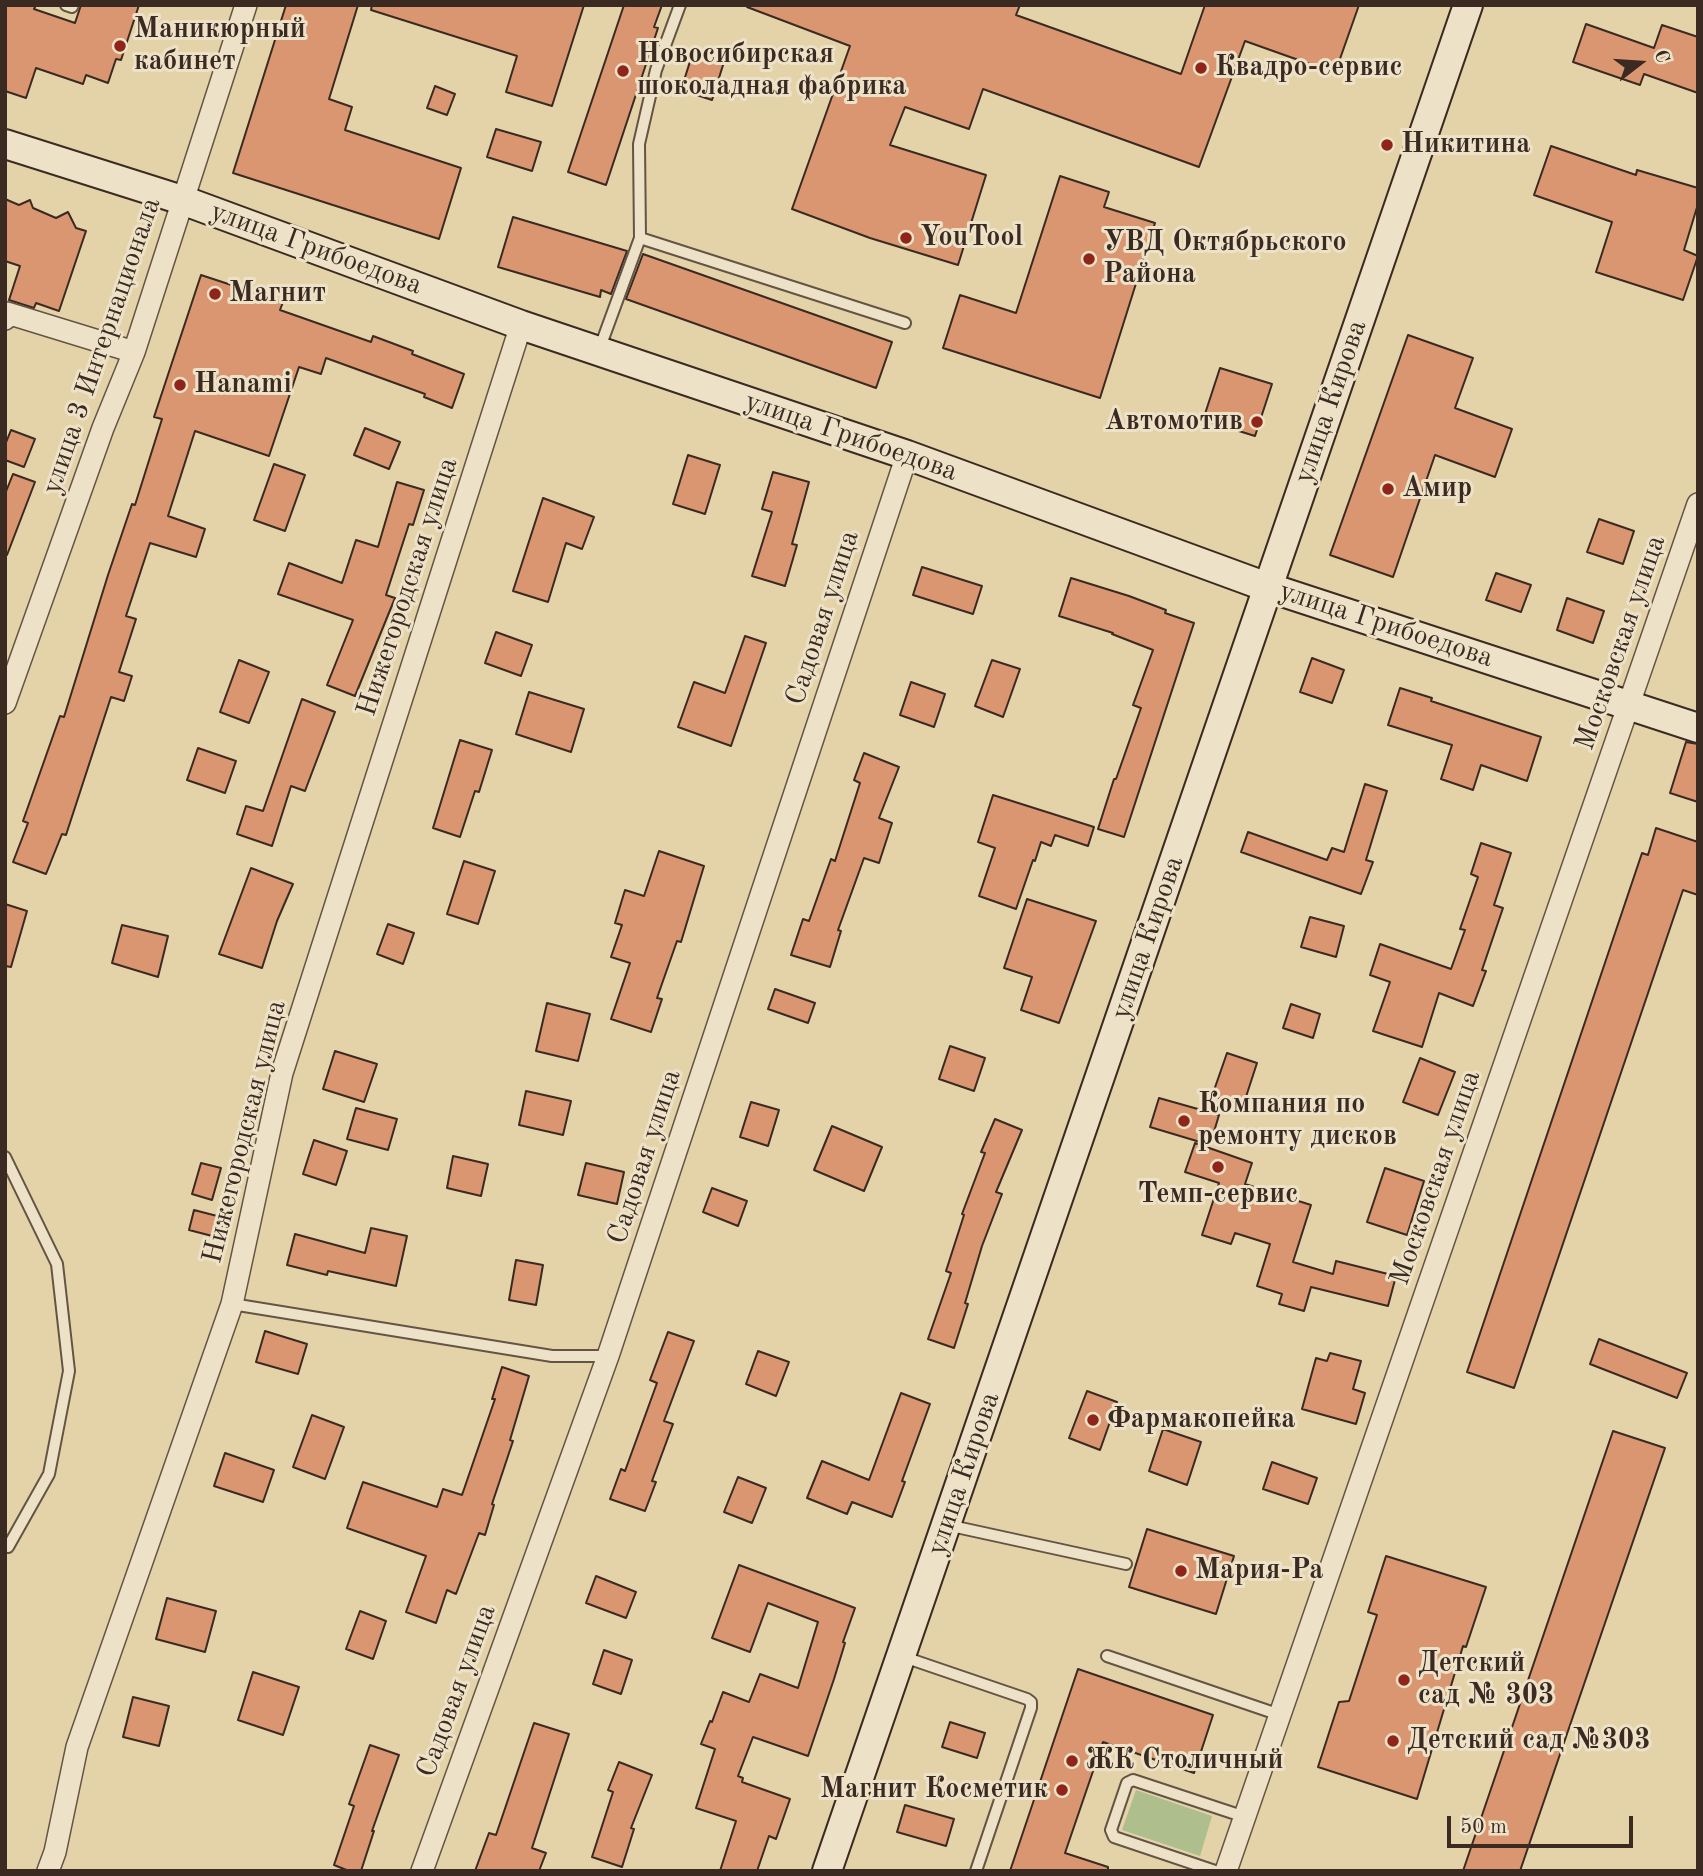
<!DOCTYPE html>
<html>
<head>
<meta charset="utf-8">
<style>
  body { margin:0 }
  #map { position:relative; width:1703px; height:1876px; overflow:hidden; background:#e4d3a9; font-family:"Old Standard TT",serif }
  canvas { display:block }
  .frame { position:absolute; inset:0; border:7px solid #3a2a22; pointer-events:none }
  .north { position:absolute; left:1605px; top:28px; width:70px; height:70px; -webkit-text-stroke:5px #ede2c7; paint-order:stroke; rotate:73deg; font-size:19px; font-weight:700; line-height:28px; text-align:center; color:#3a2a22 }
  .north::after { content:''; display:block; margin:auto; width:24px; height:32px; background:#3a2a22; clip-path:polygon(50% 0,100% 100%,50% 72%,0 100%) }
  .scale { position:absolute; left:1447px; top:1816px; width:186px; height:32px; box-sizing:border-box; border:4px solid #3a2a22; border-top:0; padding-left:9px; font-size:21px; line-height:24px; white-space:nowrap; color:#3a2a22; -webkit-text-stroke:5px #ede2c7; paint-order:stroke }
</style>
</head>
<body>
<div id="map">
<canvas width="1703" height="1876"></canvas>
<div class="frame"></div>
<div class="north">С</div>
<div class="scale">50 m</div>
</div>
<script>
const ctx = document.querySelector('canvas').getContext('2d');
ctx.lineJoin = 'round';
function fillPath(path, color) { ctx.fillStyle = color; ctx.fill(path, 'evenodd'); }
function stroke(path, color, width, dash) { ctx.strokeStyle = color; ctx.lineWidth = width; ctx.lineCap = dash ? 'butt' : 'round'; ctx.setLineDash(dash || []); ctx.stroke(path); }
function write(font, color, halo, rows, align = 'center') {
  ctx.font = font + ' "Old Standard TT",serif'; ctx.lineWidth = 6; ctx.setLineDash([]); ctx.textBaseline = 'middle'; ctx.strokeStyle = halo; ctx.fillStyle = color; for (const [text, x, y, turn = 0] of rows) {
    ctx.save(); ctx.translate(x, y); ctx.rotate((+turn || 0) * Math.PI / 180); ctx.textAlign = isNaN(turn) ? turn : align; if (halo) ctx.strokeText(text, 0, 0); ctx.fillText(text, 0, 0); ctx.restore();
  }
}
const green = new Path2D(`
  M1136,1790L1212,1816L1200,1856L1122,1830Z`);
const building = new Path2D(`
  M5,5H36L34,9L75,23L81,5H139L121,60L116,59L108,83L86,75L83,84L36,68L26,98L5,91Z
  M286,5H358L329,99L352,107L345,130L461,168L439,239L233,173Z
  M372,5H584L552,106L506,92L517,56L371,10Z
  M624,5H662L654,27L658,28L606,185L568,172Z
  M747,5H1020L1016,15L1181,74L1205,5H1359L1335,73L1245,41L1199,167L983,89L969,129L905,107L890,145L986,175L958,265L870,238L792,209L850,46L747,7Z
  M1586,24L1654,48L1662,25L1698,37V93L1644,74L1640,85L1573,62Z
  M693,52L724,62L712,100L681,90Z
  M435,86L455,94L447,115L427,108Z
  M496,129L541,142L532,171L487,157Z
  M1551,146L1636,175L1637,170L1698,188V204L1684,250L1698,256L1683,300L1596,272L1612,222L1534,195Z
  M1060,176L1109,192L1104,207L1155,223L1100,398L943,348L960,295L1016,313Z
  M5,199L19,205L30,200L33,208L56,218L68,212L76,228L86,231L59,311L36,303L34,308L9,300L20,266L5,261Z
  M513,217L627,251L611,294L601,290L600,297L498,267Z
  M643,254L892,342L876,388L626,299Z
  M201,275L283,302L280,310L371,342L373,336L413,351L412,354L464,374L452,408L424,397L425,394L326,358L321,374L299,367L269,456L195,431L168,516L205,529L196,557L150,543L126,616L136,619L119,672L132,676L124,701L111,697L66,835L62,834L46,874L13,862L28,823L23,821L60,716L64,717L108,575L132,504L135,505L162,419L154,417Z
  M1408,335L1473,358L1455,408L1512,429L1495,477L1435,455L1393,577L1330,555Z
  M1220,368L1272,384L1255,436L1203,420Z
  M365,428L400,442L389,469L354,455Z
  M11,430L35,439L24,467L5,460V445Z
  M688,455L720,465L705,514L673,504Z
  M274,464L305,475L285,531L254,520Z
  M773,472L809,482L792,544L797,545L785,586L752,576L772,512L762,509Z
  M13,474L35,482L7,555H5V494Z
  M397,482L424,490L413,525L409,524L386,595L395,598L355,696L327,685L353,620L278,594L289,563L342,583L356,540L378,547Z
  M543,498L594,517L582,549L566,543L548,602L513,591Z
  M1599,519L1634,531L1623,564L1587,552Z
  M922,567L982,586L973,614L913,595Z
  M1496,573L1531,585L1521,612L1486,600Z
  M1071,578L1129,596L1166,610L1165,613L1194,623L1124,837L1098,829L1114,779H1116L1141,708L1133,705L1153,650L1112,634L1113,633L1059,616Z
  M1567,598L1604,611L1593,643L1557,630Z
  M496,632L532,645L521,676L485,663Z
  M745,636L766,643L731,746L678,727L694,682L725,693Z
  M1312,658L1344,670L1332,703L1300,692Z
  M239,660L269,672L249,723L220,712Z
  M992,660L1020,669L1003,717L975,706Z
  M911,682L945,694L934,727L900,715Z
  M1400,688L1432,698L1431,701L1541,737L1527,781L1481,765L1473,790L1441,779L1452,745L1388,725Z
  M529,692L584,709L571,752L516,734Z
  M302,699L335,712L305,791L291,786L272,846L237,834L246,806L263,811Z
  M460,740L492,750L479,792L475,791L460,837L433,828Z
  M1686,742L1698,744V802L1670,793Z
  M198,748L236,761L225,793L187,780Z
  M864,753L899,767L879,818L892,823L879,863L864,858L838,930L841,931L830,967L791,955L803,919L809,921L831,859L835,861L860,783L854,780Z
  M1365,784L1387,791L1366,860L1373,862L1361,894L1241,852L1248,832L1327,860L1332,848L1344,852Z
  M993,795L1094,827L1088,846L1055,835L1051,846L1041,842L1035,861L1033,860L1016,909L979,896L995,848L978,842Z
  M1656,828L1698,842V895L1683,890L1514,1388L1467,1372L1642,853L1648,855Z
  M1481,843L1511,853L1494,905L1503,908L1482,970L1486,971L1473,1006L1439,993L1422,1047L1373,1031L1390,982L1370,975L1380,944L1451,969L1465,930L1460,929L1478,877L1471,874Z
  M659,851L704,866L681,942L677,941L657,998L662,999L651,1032L611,1019L630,963L611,957L622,925L615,923L625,890L644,896Z
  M464,861L495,871L478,924L447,914Z
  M251,868L293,884L277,921L262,968L219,954Z
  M1027,899L1096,921L1059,1023L1021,1010L1032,977L1004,968Z
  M5,904L27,911L11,967L5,966Z
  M1310,917L1344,926L1336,957L1301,947Z
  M388,924L414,933L403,964L377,954Z
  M122,925L168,936L158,977L112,963Z
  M775,989L815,1003L808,1023L768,1009Z
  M547,1003L590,1014L578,1061L536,1051Z
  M1291,1004L1320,1014L1313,1038L1283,1028Z
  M950,1046L985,1058L974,1091L939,1079Z
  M335,1051L377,1064L364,1102L323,1089Z
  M1227,1053L1257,1063L1243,1106L1212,1096Z
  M1420,1058L1455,1072L1438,1115L1403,1102Z
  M526,1091L571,1101L563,1135L519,1125Z
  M1159,1098L1219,1115L1210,1145L1150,1127Z
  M751,1102L779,1110L768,1146L740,1137Z
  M356,1108L397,1119L388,1150L347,1139Z
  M995,1119L1022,1130L996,1192L1002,1194L982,1246L965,1303L968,1304L954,1348L928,1339L951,1273L946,1271L964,1215L962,1214L985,1153L981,1152Z
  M832,1126L882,1147L864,1191L814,1170Z
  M314,1140L347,1151L336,1185L303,1174Z
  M1195,1143L1252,1163L1245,1184L1311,1205L1293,1262L1333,1274L1336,1261L1396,1276L1388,1306L1311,1287L1304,1311L1279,1304L1282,1294L1257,1286L1270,1244L1235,1233L1231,1244L1202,1235L1219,1183L1185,1172Z
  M453,1156L488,1164L481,1196L447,1188Z
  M201,1163L221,1168L212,1200L192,1194Z
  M586,1163L624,1172L617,1204L578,1195Z
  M1385,1168L1424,1181L1407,1235L1367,1222Z
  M712,1188L747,1201L738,1226L703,1212Z
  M194,1210L225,1218L220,1238L189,1230Z
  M371,1228L407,1236L396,1286L328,1271L327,1275L287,1265L295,1234L365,1253Z
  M516,1260L543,1265L536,1305L509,1300Z
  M265,1331L307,1344L298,1374L256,1362Z
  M668,1332L694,1341L664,1421L673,1424L652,1481L656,1482L645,1511L610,1499L621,1469L625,1471L657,1383L650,1380Z
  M1599,1339L1687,1373L1677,1398L1590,1364Z
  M758,1351L789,1362L776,1396L746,1384Z
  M1330,1353L1361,1361L1353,1389L1365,1393L1356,1424L1302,1409L1316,1358L1327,1361Z
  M502,1367L529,1376L510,1440L513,1441L492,1504L494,1505L485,1535L479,1533L456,1594L447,1590L436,1623L406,1612L426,1556L347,1528L363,1482L437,1507L443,1489L462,1495L495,1399H492Z
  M1087,1391L1117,1402L1100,1450L1069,1438Z
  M901,1393L930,1404L902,1481L905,1482L892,1517L852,1502L847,1514L807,1498L822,1461L869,1480Z
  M312,1415L344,1427L325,1479L293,1467Z
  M1163,1429L1201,1442L1187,1485L1149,1471Z
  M1613,1431L1665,1448L1520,1871H1463Z
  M225,1453L274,1470L263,1502L214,1486Z
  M1272,1462L1317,1478L1308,1504L1263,1489Z
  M738,1477L766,1488L752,1523L724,1512Z
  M1147,1529L1234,1556L1216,1614L1129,1587Z
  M1386,1556L1486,1587L1466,1647L1463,1646L1417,1799L1318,1767L1339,1702L1349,1701L1377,1615L1368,1612Z
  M739,1565L855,1608L843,1642L845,1643L834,1679L808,1756L753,1737L738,1776L743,1778L742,1782L790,1799L776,1839L769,1836L757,1871H720L736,1821L696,1808L715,1749L701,1744L710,1721L712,1722L723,1692L749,1702L760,1674L798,1688L818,1622L768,1603L750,1652L712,1638Z
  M596,1576L636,1592L626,1618L586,1603Z
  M167,1598L216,1611L205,1652L156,1639Z
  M360,1611L386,1621L373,1659L346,1649Z
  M604,1650L632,1660L621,1694L593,1684Z
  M1078,1669L1213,1715L1194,1773L1103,1742L1065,1853L1108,1867V1871H1010Z
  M253,1672L299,1687L283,1735L238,1720Z
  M133,1697L169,1706L159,1746L123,1737Z
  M950,1722L985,1733L977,1758L942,1747Z
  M534,1723L569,1734L532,1848L546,1853L539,1871H475L489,1833L496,1835Z
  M370,1745L399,1755L372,1831H374L361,1871H349L334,1865L354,1806L349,1804Z
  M619,1762L652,1775L631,1828L634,1829L622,1867L592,1857L613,1792L608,1790Z
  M905,1805L954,1819L946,1846L897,1832Z`);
const lane = new Path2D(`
  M66,5L72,7L73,5
  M640,238L905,323
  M599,350L640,238L639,144L656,70L680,5
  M5,1157L57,1264L69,1371L49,1474L8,1547
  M232,1304L552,1356H608
  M947,1525L1126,1564
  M901,1656L1027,1699L1031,1702V1708L976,1871
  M1107,1656L1280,1715
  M1215,1871L1114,1837L1111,1830L1127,1783L1133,1780L1245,1817`);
const street = new Path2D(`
  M5,319L7,313L134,352
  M5,703L103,428L134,352L246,5
  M48,1871L55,1852L77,1747L232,1304L282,1073L521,325
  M422,1871L608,1356L907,455
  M1226,1871L1698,504`);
const secondary = new Path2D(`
  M5,144L182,200L521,325L907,455L1267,587L1698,728
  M827,1871L1468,5`);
const markers = [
  [120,46,7,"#8f2418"],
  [1201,68,7,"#8f2418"],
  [623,71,7,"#8f2418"],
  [1387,145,7,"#8f2418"],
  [906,238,7,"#8f2418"],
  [1089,259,7,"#8f2418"],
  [215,294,7,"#8f2418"],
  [180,385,7,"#8f2418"],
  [1257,422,7,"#8f2418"],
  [1388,489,7,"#8f2418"],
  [1184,1121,7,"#8f2418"],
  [1218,1167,7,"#8f2418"],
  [1093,1420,7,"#8f2418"],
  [1181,1571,7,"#8f2418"],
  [1404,1680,7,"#8f2418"],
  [1393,1741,7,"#8f2418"],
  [1072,1761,7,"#8f2418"],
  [1062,1790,7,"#8f2418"]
];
const poiNames = [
  ["Маникюрный",134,30],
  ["кабинет",134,62],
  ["Новосибирская",637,55],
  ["шоколадная фабрика",637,87],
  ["Квадро-сервис",1215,68],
  ["Никитина",1401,145],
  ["YouTool",920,238],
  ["УВД Октябрьского",1103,243],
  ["Района",1103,275],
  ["Магнит",229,294],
  ["Hanami",194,385],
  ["Автомотив",1243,422,"right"],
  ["Амир",1402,489],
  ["Компания по",1198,1105],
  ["ремонту дисков",1198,1137],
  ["Темп-сервис",1218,1195,"center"],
  ["Фармакопейка",1107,1420],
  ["Мария-Ра",1195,1571],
  ["Детский",1418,1664],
  ["сад № 303",1418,1696],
  ["Детский сад №303",1407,1741],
  ["ЖК Столичный",1086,1761],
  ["Магнит Косметик",1048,1790,"right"]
];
const streetNames = [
  ["улица Грибоедова",316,249,20],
  ["улица 3 Интернационала",102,346,-71],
  ["улица Кирова",1331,402,-71],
  ["улица Грибоедова",851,437,19],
  ["Нижегородская улица",408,587,-72],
  ["Садовая улица",823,618,-72],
  ["улица Грибоедова",1386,625,18],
  ["Московская улица",1621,643,-71],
  ["улица Кирова",1148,938,-71],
  ["Нижегородская улица",245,1132,-76],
  ["Садовая улица",645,1157,-72],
  ["Московская улица",1436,1178,-71],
  ["улица Кирова",964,1474,-71],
  ["Садовая улица",457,1691,-70]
];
fillPath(green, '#aebe8d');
fillPath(building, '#d99671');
stroke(building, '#3a2a22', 2);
stroke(lane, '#645444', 14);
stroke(street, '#645444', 24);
stroke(secondary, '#3a2a22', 32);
stroke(lane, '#ede2c7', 10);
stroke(street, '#ede2c7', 21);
stroke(secondary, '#ede2c7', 28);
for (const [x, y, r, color] of markers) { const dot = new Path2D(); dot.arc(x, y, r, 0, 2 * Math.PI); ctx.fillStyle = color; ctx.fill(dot); stroke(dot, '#ede2c7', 2.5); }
write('bold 28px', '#3a2a22', '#ede2c7', poiNames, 'left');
write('28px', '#3a2a22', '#ede2c7', streetNames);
</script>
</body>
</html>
